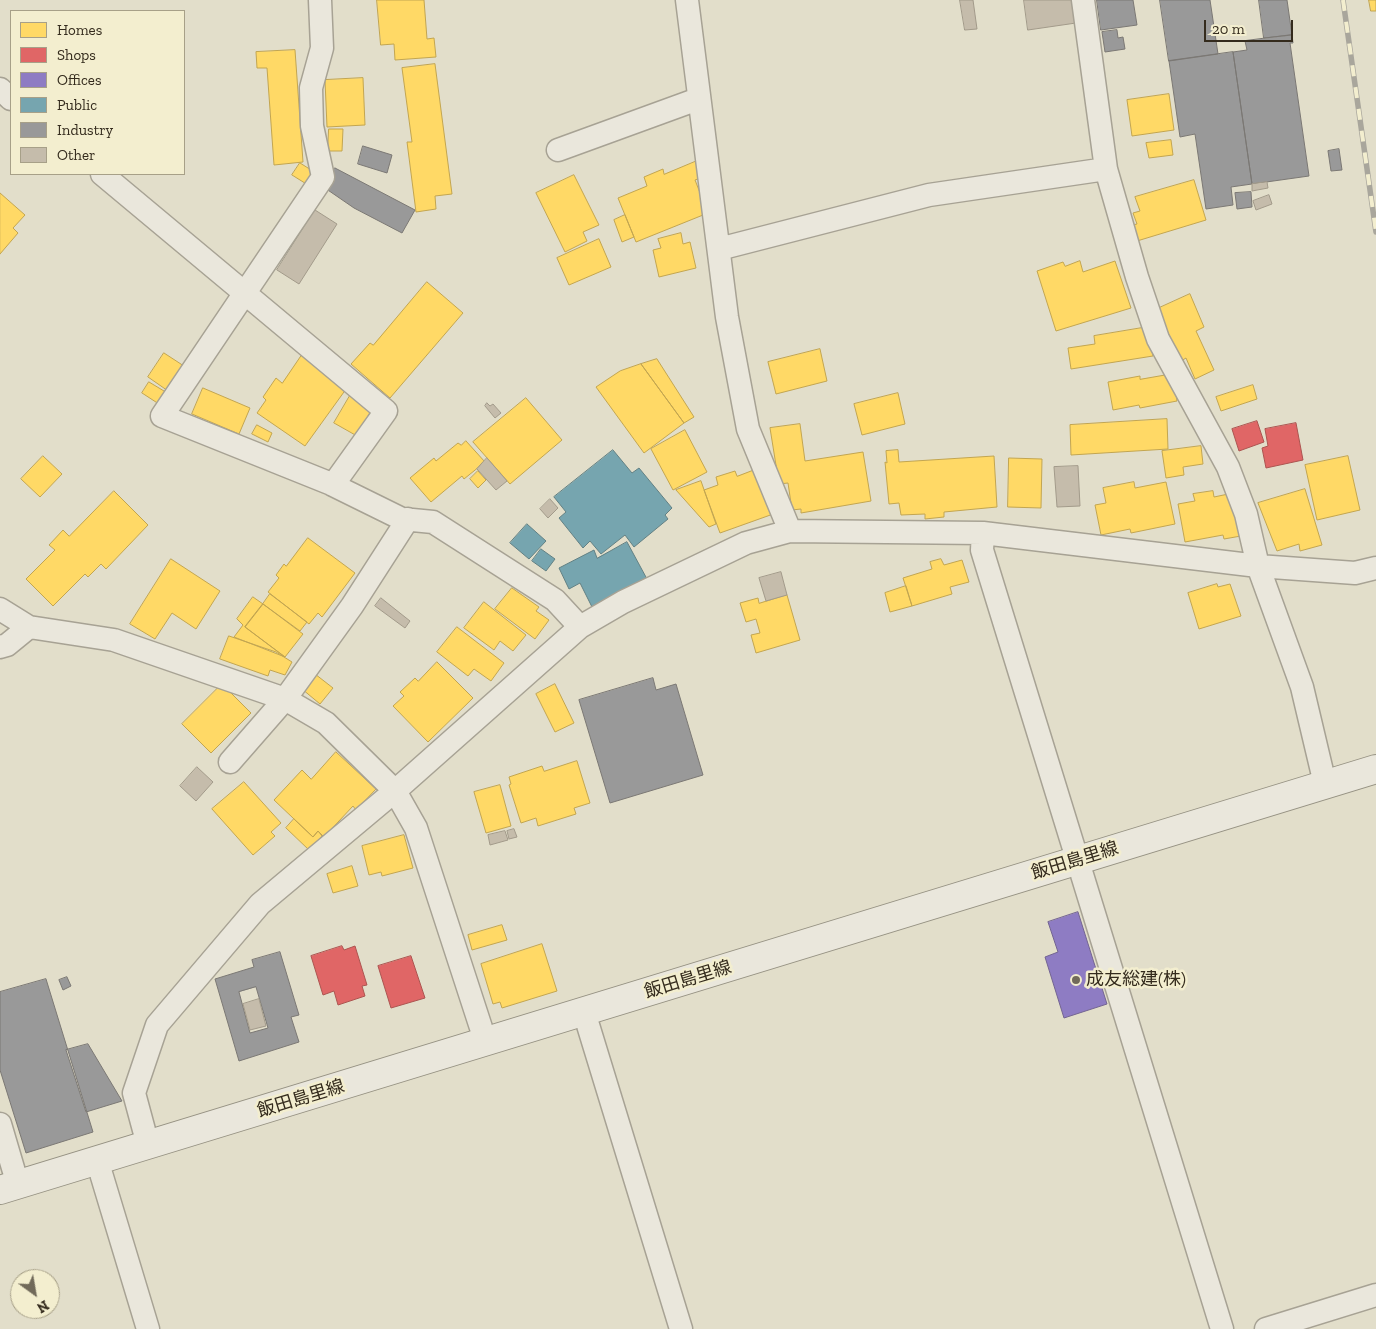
<!DOCTYPE html>
<html>
<head>
<meta charset="utf-8">
<style>
  body { margin:0 }
  #map { position:relative; width:1376px; height:1329px; overflow:hidden; background:#e2deca; font-family:"Zilla Slab",serif }
  canvas { display:block }
  .legend { position:absolute; left:10px; top:10px; width:175px; height:165px; box-sizing:border-box; background:#f3eecf; border:1px solid #a7a088; margin:0; padding:6px 9px; list-style:none; font-size:15px; color:#342b1d }
  .legend li { display:flex; align-items:center; gap:10px; height:25px }
  .legend b { width:25px; border:1px solid #a7a088 }
  .north { position:absolute; left:10px; top:1269px; width:50px; height:50px; box-sizing:border-box; background:#f3eecf; border:1px solid #a7a088; border-radius:50%; rotate:148deg; font-size:14px; font-weight:700; line-height:20px; text-align:center; color:#342b1d }
  .north::after { content:''; display:block; margin:auto; width:18px; height:22px; background:#716a5a; clip-path:polygon(50% 0,100% 100%,50% 72%,0 100%) }
  .scale { position:absolute; left:1204px; top:20px; width:89px; height:22px; box-sizing:border-box; border:2px solid #342b1d; border-top:0; padding-left:6px; font-size:15px; line-height:18px; white-space:nowrap; color:#342b1d; -webkit-text-stroke:4px #f3eecf; paint-order:stroke }
</style>
</head>
<body>
<div id="map">
<canvas width="1376" height="1329"></canvas>
<ul class="legend">
<li><b style="height:14px;background:#ffd966"></b>Homes</li>
<li><b style="height:14px;background:#e06666"></b>Shops</li>
<li><b style="height:14px;background:#8e7cc3"></b>Offices</li>
<li><b style="height:14px;background:#76a5af"></b>Public</li>
<li><b style="height:14px;background:#999"></b>Industry</li>
<li><b style="height:14px;background:#c5bcab"></b>Other</li>
</ul>
<div class="north">N</div>
<div class="scale">20 m</div>
</div>
<script>
const ctx = document.querySelector('canvas').getContext('2d');
ctx.lineJoin = 'round';
function fillPath(path, color) { ctx.fillStyle = color; ctx.fill(path, 'evenodd'); }
function stroke(path, color, width, dash) { ctx.strokeStyle = color; ctx.lineWidth = width; ctx.lineCap = dash ? 'butt' : 'round'; ctx.setLineDash(dash || []); ctx.stroke(path); }
function write(font, color, halo, rows, align = 'center') {
  ctx.font = font + ' "Zilla Slab","Noto Sans JP",serif'; ctx.lineWidth = 5; ctx.setLineDash([]); ctx.textBaseline = 'middle'; ctx.strokeStyle = halo; ctx.fillStyle = color; for (const [text, x, y, turn = 0] of rows) {
    ctx.save(); ctx.translate(x, y); ctx.rotate((+turn || 0) * Math.PI / 180); ctx.textAlign = isNaN(turn) ? turn : align; if (halo) ctx.strokeText(text, 0, 0); ctx.fillText(text, 0, 0); ctx.restore();
  }
}
const homes = new Path2D(`
  M377,0H424L427,39L434,38L436,57L395,60L394,44L381,45Z
  M1369,0H1376V11H1371Z
  M295,50L303,162L274,165L267,68H257L256,52Z
  M435,64L452,194L435,196L436,209L416,212L407,142H412L402,68Z
  M363,78L365,125L327,127L325,80Z
  M1169,94L1174,130L1132,136L1127,100Z
  M329,129H343L342,151H328Z
  M1171,140L1173,155L1149,158L1146,143Z
  M697,161L703,177L695,180L708,213L636,242L618,198L647,186L644,177L663,169L664,174Z
  M300,163L316,173L308,185L292,175Z
  M574,175L599,225L583,232L587,241L565,252L536,193Z
  M1194,180L1206,220L1137,241L1133,225L1137,224L1133,213L1140,211L1135,197Z
  M0,193L25,215L13,228L18,233L0,254Z
  M625,215L634,237L622,242L614,220Z
  M681,233L683,244L690,242L696,268L659,277L653,250L661,248L658,239Z
  M599,239L611,267L569,285L557,258Z
  M1080,261L1083,272L1115,261L1131,308L1056,331L1037,271L1063,262L1065,266Z
  M427,282L463,313L390,398L351,364L370,343L373,345Z
  M1190,294L1204,327L1196,331L1214,370L1195,379L1186,358L1181,361L1157,309Z
  M1148,327L1153,356L1071,369L1068,348L1095,344L1094,336Z
  M820,349L827,381L776,394L768,362Z
  M304,352L349,385L305,446L257,413L266,400L263,397L276,378L282,383Z
  M164,353L187,368L171,393L148,377Z
  M657,359L694,417L684,423L641,364Z
  M641,364L684,423L644,453L596,387L620,371Z
  M1173,374L1177,401L1140,408L1139,405L1113,410L1108,382L1140,376V379Z
  M149,382L169,394L162,406L142,393Z
  M1253,385L1257,399L1221,411L1216,397Z
  M203,388L250,408L239,434L192,414Z
  M898,393L905,424L862,435L854,404Z
  M351,394L373,407L357,436L334,423Z
  M526,398L562,440L510,484L473,442Z
  M1167,419L1168,449L1071,455L1070,425Z
  M800,424L805,461L863,452L871,501L801,513V509L792,510L788,483L779,484L770,428Z
  M257,425L272,433L268,442L252,434Z
  M685,430L707,472L673,490L651,449Z
  M466,441L485,462L464,479L462,476L431,502L410,478L434,458L436,461L458,443L461,445Z
  M1201,446L1203,464L1183,467L1184,475L1166,478L1162,451Z
  M898,450L899,462L994,456L997,507L944,512V517L925,519V514L901,515L899,503L889,504L885,462L887,463L886,451Z
  M43,456L62,474L40,497L21,479Z
  M1348,456L1360,510L1317,520L1305,465Z
  M1009,458L1042,459L1041,508L1008,507Z
  M760,468L776,513L720,533L704,490L718,485L716,477L735,471L737,476Z
  M478,471L486,480L478,488L470,479Z
  M701,481L716,524L709,527L676,490Z
  M1134,482L1135,488L1166,482L1175,524L1131,533L1130,529L1101,535L1095,505L1106,503L1103,488Z
  M1305,489L1322,545L1300,551L1299,544L1277,551L1258,503Z
  M114,491L148,525L106,569L101,564L88,577L85,574L53,606L26,579L55,550L49,545L63,530L69,536Z
  M1213,491L1214,497L1233,493L1241,536L1224,539L1223,535L1185,542L1178,504L1195,501L1193,494Z
  M308,538L355,573L322,617L318,613L309,624L268,592L279,578L276,575L284,564L286,566Z
  M171,559L220,591L196,629L172,613L155,639L130,624Z
  M941,559L944,565L962,560L969,582L950,587L952,594L912,606L903,578L932,569L930,562Z
  M1217,584L1218,587L1230,584L1241,616L1199,629L1188,593Z
  M906,586L912,606L890,612L885,593Z
  M512,588L539,607L536,611L549,620L535,639L495,609Z
  M270,594L307,622L300,631L263,604Z
  M787,595L800,640L756,653L751,635L760,633L756,619L746,622L740,603L758,598L759,603Z
  M253,597L263,604L245,627L285,657L234,637L243,625L237,619Z
  M484,602L526,635L513,651L500,641L494,650L464,628Z
  M263,604L303,634L285,657L245,627Z
  M457,627L504,663L491,681L474,669L468,676L437,652Z
  M229,636L276,652L292,662L285,675L270,670L268,676L220,659Z
  M437,662L473,698L428,742L393,706L404,696L400,692L415,678L418,681Z
  M315,674L333,688L320,704L302,689Z
  M222,684L251,713L211,753L182,724Z
  M555,684L574,723L555,732L536,694Z
  M336,752L376,789L356,810L353,806L324,837L318,831L313,837L274,800L302,770L311,779Z
  M577,761L590,803L574,808L576,814L538,826L536,818L521,823L509,785L511,784L509,777L542,766L544,771Z
  M244,782L281,823L271,832L275,836L253,855L212,809Z
  M500,785L511,826L486,833L474,792Z
  M294,819L313,837L318,831L322,836L309,850L286,828Z
  M404,835L413,868L382,876L381,872L369,875L362,846Z
  M352,866L358,886L333,893L327,874Z
  M502,925L507,940L472,950L468,935Z
  M542,944L557,991L502,1008L500,1002L493,1004L481,964Z`);
const shops = new Path2D(`
  M1257,421L1264,442L1239,451L1232,429Z
  M1296,423L1303,460L1266,468L1262,448L1268,446L1265,429Z
  M342,946L344,950L355,946L367,985L362,986L365,996L338,1005L334,991L323,995L311,956Z
  M411,956L425,998L391,1008L378,966Z`);
const offices = new Path2D(`
  M1078,912L1107,1004L1064,1018L1045,957L1058,952L1048,922Z`);
const public = new Path2D(`
  M613,450L632,473L639,468L672,508L665,515L668,519L634,547L625,535L601,554L590,541L583,548L559,518L566,512L554,497Z
  M527,524L546,541L529,559L510,543Z
  M627,542L647,579L592,607L580,583L569,589L559,568L594,550L597,558Z
  M541,549L555,559L546,571L532,561Z`);
const industry = new Path2D(`
  M1097,0H1133L1137,25L1101,30Z
  M1160,0H1210L1218,54L1169,61Z
  M1259,0H1287L1292,35L1264,38Z
  M1117,30L1118,38L1123,37L1125,49L1105,52L1102,32Z
  M1292,35L1293,43H1290L1309,176L1252,184L1233,52L1247,50L1245,41Z
  M1233,52L1252,184L1231,187L1233,205L1206,209L1195,134L1180,137L1169,61Z
  M363,146L392,155L387,173L358,164Z
  M1339,149L1342,170L1331,171L1328,151Z
  M335,168L415,210L402,233L354,208L322,186Z
  M1251,192L1252,207L1237,209L1235,193Z
  M653,678L656,690L676,684L703,775L610,803L579,700Z
  M280,952L299,1015L291,1017L299,1042L239,1061L215,979L254,967L252,960ZM256,987L268,1028L250,1033L239,992Z
  M67,977L71,986L63,990L59,980Z
  M46,979L93,1132L26,1153L0,1070V992Z
  M88,1044L122,1101L86,1112L66,1050Z`);
const building = new Path2D(`
  M960,0H973L977,29L965,30Z
  M1024,0H1073L1076,23L1028,30Z
  M1267,182L1268,188L1252,191V184Z
  M1269,195L1272,204L1256,210L1253,201Z
  M315,210L337,224L299,284L277,270Z
  M487,403L490,406L493,404L501,413L495,418L485,406Z
  M487,458L507,481L496,490L477,469Z
  M1078,466L1080,506L1057,507L1054,467Z
  M550,499L558,508L548,518L540,509Z
  M781,572L787,595L766,601L759,578Z
  M381,598L410,621L405,628L375,606Z
  M197,767L213,782L196,801L180,786Z
  M514,829L517,837L509,839L507,831Z
  M505,831L508,840L490,845L488,835Z
  M259,999L266,1026L250,1030L243,1004Z`);
const street = new Path2D(`
  M320,0L322,48L311,88L312,126L323,177L162,416L334,485
  M687,0L727,317L748,429L790,531
  M1083,0L1106,169L1137,277L1158,339L1228,467L1246,514L1258,566L1302,687L1325,784
  M0,89L11,99
  M558,150L698,99
  M102,174L386,411L333,485L402,519L433,522L555,600L580,627
  M719,249L929,195L1106,169
  M983,533L982,550L1222,1329
  M0,609L29,627L114,640L285,699L326,723L395,791L416,828L486,1043
  M0,647L7,645L29,627
  M230,762L285,699L352,606L408,519
  M584,1012L681,1329
  M0,1124L18,1185
  M148,1145L134,1093L157,1025L260,904L395,791L580,627L623,602L746,543L790,531L983,533L1258,566L1355,573L1376,568
  M97,1160L148,1329
  M1266,1329L1376,1295`);
const secondary = new Path2D(`
  M0,1190L1376,769`);
const rail = new Path2D(`
  M1343,0L1376,232`);
const markers = [
  [1076,980,5,"#716a5a"]
];
const streetNames = [
  ["飯田島里線",1075,861,-17],
  ["飯田島里線",688,980,-17],
  ["飯田島里線",301,1099,-17]
];
const poiNames = [
  ["成友総建(株)",1086,980]
];
fillPath(homes, '#ffd966');
stroke(homes, '#c2a550', 1);
fillPath(shops, '#e06666');
stroke(shops, '#ac5450', 1);
fillPath(offices, '#8e7cc3');
stroke(offices, '#736491', 1);
fillPath(public, '#76a5af');
stroke(public, '#628083', 1);
fillPath(industry, '#999');
stroke(industry, '#7b7874', 1);
fillPath(building, '#c5bcab');
stroke(building, '#a29a8a', 1);
stroke(street, '#a7a294', 25);
stroke(secondary, '#969283', 30);
stroke(street, '#eae7dc', 22);
stroke(secondary, '#eae7dc', 28);
stroke(rail, '#a9a69c', 5.5);
stroke(rail, '#f3eecf', 4, [11]);
for (const [x, y, r, color] of markers) { const dot = new Path2D(); dot.arc(x, y, r, 0, 2 * Math.PI); ctx.fillStyle = color; ctx.fill(dot); stroke(dot, '#f3eecf', 2); }
write('18px', '#342b1d', '#f3eecf', streetNames);
write('18px', '#342b1d', '#f3eecf', poiNames, 'left');
</script>
</body>
</html>
